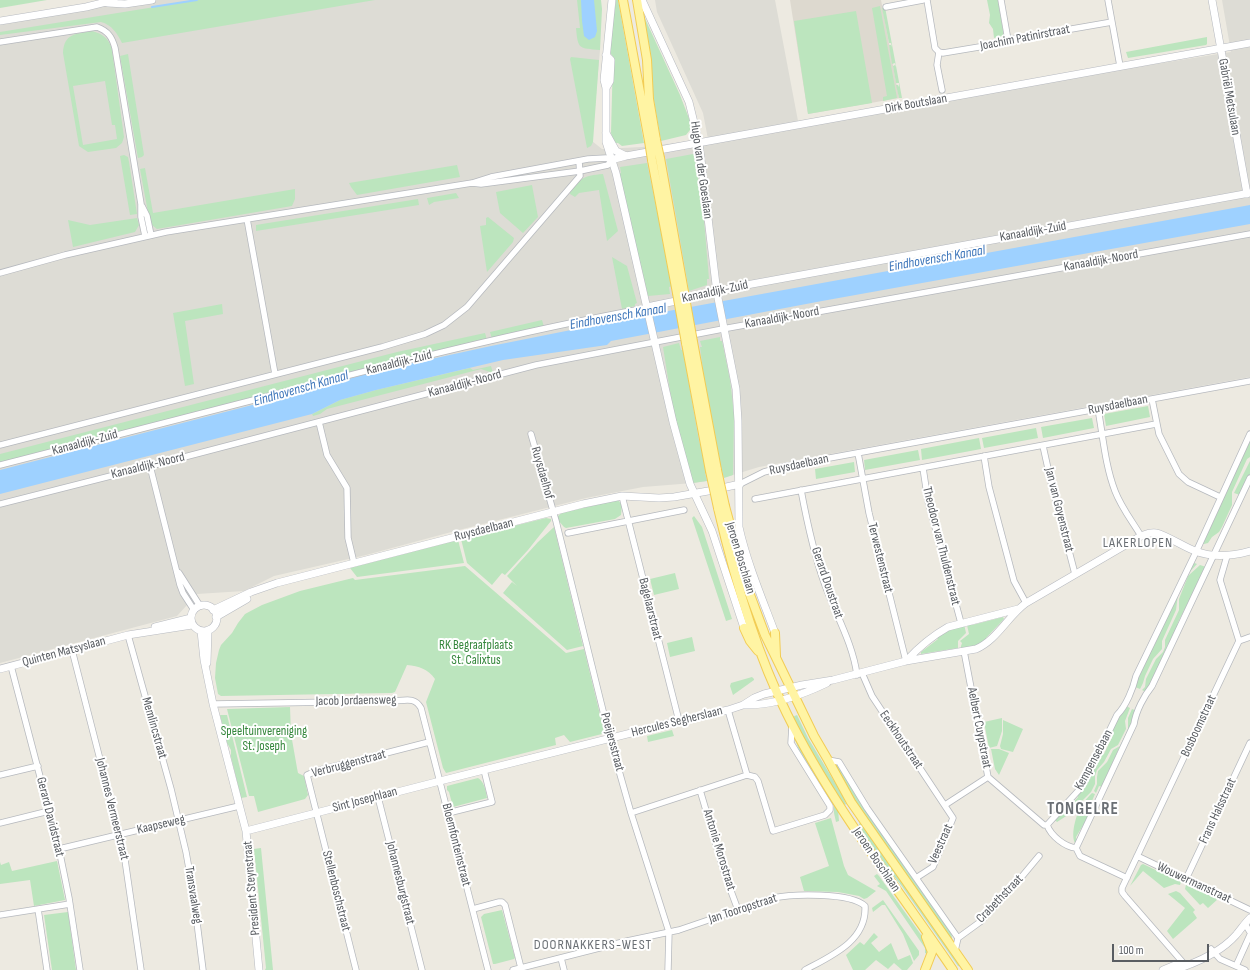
<!DOCTYPE html>
<html>
<head>
<meta charset="utf-8">
<style>
  body { margin:0 }
  #map { position:relative; width:1250px; height:970px; overflow:hidden; background:#edeae1; font-family:"Sofia Sans Condensed",sans-serif }
  canvas { display:block }
  .scale { position:absolute; left:1112px; top:944px; width:97px; height:18px; box-sizing:border-box; border:2px solid #595d62; border-top:0; padding-left:5px; font-size:12px; line-height:14px; white-space:nowrap; color:#595d62; -webkit-text-stroke:3px #fff; paint-order:stroke }
</style>
</head>
<body>
<div id="map">
<canvas width="1250" height="970"></canvas>
<div class="scale">100 m</div>
</div>
<script>
const ctx = document.querySelector('canvas').getContext('2d');
ctx.lineJoin = 'round';
function fillPath(path, color) { ctx.fillStyle = color; ctx.fill(path, 'evenodd'); }
function stroke(path, color, width, dash) { ctx.strokeStyle = color; ctx.lineWidth = width; ctx.lineCap = dash ? 'butt' : 'round'; ctx.setLineDash(dash || []); ctx.stroke(path); }
function write(font, color, halo, rows, align = 'center') {
  ctx.font = font + ' "Sofia Sans Condensed",sans-serif'; ctx.lineWidth = 4; ctx.setLineDash([]); ctx.textBaseline = 'middle'; ctx.strokeStyle = halo; ctx.fillStyle = color; for (const [text, x, y, turn = 0] of rows) {
    ctx.save(); ctx.translate(x, y); ctx.rotate((+turn || 0) * Math.PI / 180); ctx.textAlign = isNaN(turn) ? turn : align; if (halo) ctx.strokeText(text, 0, 0); ctx.fillText(text, 0, 0); ctx.restore();
  }
}
const industrial = new Path2D(`
  M131,0H584L600,50L592,141L602,149L642,147L708,139L703,113L657,12L655,0H775L798,121L1231,52L1222,0H1250V377L759,467L733,475L707,481L693,483L643,487L586,498L455,531L366,555L274,576L244,591L197,594L177,616L0,663V25Z`);
const education = new Path2D(`
  M790,0H881L899,98L808,114Z`);
const green = new Path2D(`
  M0,0H47L0,8Z
  M198,0H375L122,43C117,33 112,25 101,22L0,35V32Z
  M577,0H601L602,9L600,50C579,48 578,50 576,28H580Z
  M616,0H618L644,143L622,146L618,143H614L611,133L613,57L609,51Z
  M987,0H998L1004,36L994,38L993,29L989,23L990,15Z
  M880,6L897,98L883,101V97L887,96L872,8Z
  M885,7L902,98H899L896,85H898L899,87V83H896L893,66L895,65L896,67L895,63L892,64L889,45H891L892,47L891,43H889L882,8Z
  M856,11L872,103L808,114L794,21Z
  M642,12L680,95L690,121V130L686,135L661,141L643,38Z
  M92,31C103,34 109,38 112,50L124,137L122,143L116,148L88,152L79,146L63,53C64,33 76,34 92,31ZM105,81L112,125H115L117,139L83,145L73,86Z
  M1207,37V44L1206,45L1128,58L1126,52Z
  M128,54L144,155L142,157L138,158L120,56Z
  M571,57L599,60L593,142L591,146L587,148L570,59Z
  M693,154L695,156L704,220L709,279H707V285L689,291L666,159Z
  M124,155L128,157L129,162L137,214L130,215L120,156Z
  M647,163L671,278L673,286L669,287L670,294L648,296L619,174L621,173L620,167Z
  M457,165L460,177L357,195L351,187L349,183Z
  M145,168L153,213L295,189V199L292,206L157,229L152,225L149,218L140,169Z
  M603,174L618,231L607,241L599,190L579,193L575,197L570,194V191C583,177 583,176 603,174Z
  M532,185L538,217L523,233L500,213L496,192Z
  M456,193L459,198L434,202L429,205L427,198Z
  M418,199L419,205L256,231V225L262,224Z
  M488,217L514,238L513,242L487,272L480,226L486,225V218Z
  M137,218L139,225L135,232L73,247L68,220L90,225Z
  M612,257L627,266L637,303L635,304V306L622,309Z
  M222,304L223,314L185,321L194,384L185,386L173,313Z
  M542,320L544,327L492,339L490,332Z
  M485,333L487,340L400,359L0,463V454L397,352Z
  M720,337V341H722L730,380L734,414L733,475L724,478L717,452L708,408L700,347H702L700,341Z
  M679,343L681,350H683L699,441L708,470L705,473L707,481L693,483L681,445L674,416L663,347Z
  M491,366L493,373L481,369L327,409L320,414L313,416L312,414L340,400L376,390L470,368L473,370Z
  M1148,406L1150,417L1106,426L1104,414Z
  M1092,418L1094,428L1043,438L1041,427Z
  M1036,428L1038,438L984,448L982,438Z
  M979,438L981,449L922,460L921,449Z
  M1250,439V457L1247,459L1232,492V505L1222,527L1219,532L1212,537L1208,543L1204,544L1201,543L1213,522L1221,504L1220,503Z
  M918,450L920,460L865,470L864,460Z
  M1250,461V474L1240,495L1234,493Z
  M854,462L855,472L816,479L815,469Z
  M618,500L622,505L621,515L615,519L566,528L564,527L557,519L558,516L561,513Z
  M694,516L702,527L732,619L726,621L692,518Z
  M546,518L551,519V521L528,550L505,575L502,573L492,585L467,563L461,539Z
  M554,527L583,646L567,650L503,593L512,582L517,586L507,576L538,542Z
  M458,540L464,563L357,577L350,568Z
  M1192,562L1197,564L1187,575L1178,594L1176,610L1162,641V649L1153,659L1145,676L1143,683L1140,689L1135,687L1140,672L1142,670L1157,635L1160,633Z
  M1200,565L1206,567L1186,609L1184,610C1182,615 1178,621 1177,626C1176,632 1174,640 1168,644L1150,686L1146,692L1142,690L1145,687L1146,679L1156,659L1163,652L1165,647V640L1179,610V599L1188,576Z
  M465,566L566,653L584,649L604,731L602,734L570,742L564,735L555,738L556,745L446,773L443,768L426,702L435,679C428,669 419,666 407,665L395,692L392,693L221,696L218,694L215,678L216,663L219,650L221,645L232,633L238,623L245,614L262,605L300,591L353,578L355,580Z
  M675,573L679,589L654,595L650,579Z
  M1003,617L1004,619L986,638L988,640L983,645L961,650V646L962,643L960,641L969,634L967,625H972Z
  M964,624L966,633L958,641V648L921,654V652L938,639L936,636L942,632Z
  M692,637L695,651L670,657L667,643Z
  M752,677L754,679V680L733,695L730,686L731,683Z
  M1126,706L1130,708L1125,721L1126,729L1118,745L1111,749L1104,762L1097,770L1095,776V784L1091,792L1083,800L1074,811L1057,822L1055,820L1063,811L1067,810L1078,797V793L1088,781L1101,755L1104,754L1113,735L1112,732L1119,716Z
  M290,707L291,734L297,768L298,773L304,776L308,795L305,799L258,812L254,796H249L227,709Z
  M1132,709L1137,711L1122,745L1120,746L1112,764L1113,766L1102,787L1099,786L1096,793L1094,791L1097,784V777L1098,771L1107,762L1113,750L1120,746L1128,729V718Z
  M220,715H227L247,797L241,798L231,757V750L227,743Z
  M797,715L808,738L843,796L846,804L845,805L839,798L813,755L792,717Z
  M1002,718V731L997,746L989,748L984,722Z
  M1003,720L1023,729L1013,752L1001,749L1000,746L1003,734Z
  M672,730L674,736L648,742L647,736Z
  M794,737H795L838,809L839,821L836,822L834,813V806L799,750Z
  M991,749H999L1009,753L999,775L995,769Z
  M836,762L861,804L934,909L937,910C943,919 954,931 952,942L857,805L833,765Z
  M478,778C484,781 486,791 487,798L453,807L449,792L447,790V786Z
  M1092,793L1095,794L1092,801L1095,803L1087,820L1085,822L1076,837L1077,841L1075,843C1070,834 1077,811 1083,803C1086,799 1089,796 1092,793Z
  M831,818L844,866L848,875L876,891L867,898L864,899L859,896L838,892L804,891L800,877L829,866L815,823Z
  M859,823L862,825L962,967L958,966L901,885L873,851L860,831Z
  M261,848L273,970H265L266,968L254,849Z
  M57,861L65,900L34,906L30,880L0,884V862L1,865L9,862L12,871Z
  M1143,864L1181,882L1180,885L1175,884L1164,888L1143,871L1130,886L1141,865Z
  M877,874L879,876L927,943L929,955L925,953V948L886,891L877,886L880,884L874,876Z
  M1186,885L1218,899L1208,908L1203,903L1200,905L1185,889Z
  M1176,891L1180,893L1195,910L1193,912L1197,918L1173,939L1167,931L1185,908L1168,894Z
  M883,900L919,951V955L914,961L903,934L885,905H882L873,912L872,908Z
  M502,910L515,958L514,959L495,964H493L481,917L484,914Z
  M68,912L76,970H52L44,915Z
  M874,933L878,937L871,943L879,952L891,943L898,960L910,955L913,963L907,970H902L894,963L888,969L876,960L865,970H853L846,955L860,942L864,945Z`);
const water = new Path2D(`
  M581,0H594L597,31L595,37L589,40L584,36L582,21Z
  M1250,205V224L822,301L611,341L607,345L503,360L376,390L340,400L312,414L0,494V470L322,387L376,371L491,346L641,316Z`);
const stream = new Path2D(`
  M152,7L197,0`);
const street = new Path2D(`
  M927,0L935,48L939,52L937,65L942,90
  M1001,0L1008,40
  M1108,0L1120,66
  M886,7L923,0
  M0,42L97,27C108,31 112,37 115,48L141,204V217L145,236
  M939,52L943,53L1003,43L1008,40L1112,22
  M142,206L147,216L151,235
  M247,219L275,374
  M0,273L65,255L166,232L472,183L491,177L588,159L606,158L611,160L608,165L580,171L481,184L472,183
  M1152,399L1159,434L1179,474L1188,482L1220,497
  M1098,409C1103,436 1105,465 1115,491C1121,507 1132,521 1141,536
  M319,422L327,455L347,488L348,538L354,563
  M531,434L556,521L610,739L631,813L669,932L668,970
  M0,445L382,347L425,334L444,325L467,307L580,176L579,161
  M1043,446L1051,482L1075,574
  M858,453L869,513L906,661
  M984,456L989,487L1014,581L1026,603
  M0,465C91,441 182,418 273,395C395,363 518,332 641,309L647,307
  M150,466L180,585L183,593L194,610
  M923,468L928,501L961,623
  M740,484L764,472L786,466L1250,381
  M801,490C807,522 814,555 825,585C836,615 853,644 857,675
  M622,496L679,721
  M755,499L1156,424
  M0,504L150,466L536,365L728,328L1250,234
  M568,533L684,510
  M179,573L200,606
  M128,635L171,789L186,852L193,891L203,970
  M1239,641L1250,637
  M72,650L124,853L141,970
  M964,651L988,777L1044,825H1047
  M11,666L59,849L69,898L80,970
  M862,673L872,696L953,818L933,867L916,878
  M213,704L395,701C406,700 415,697 421,708L488,970
  M728,710L747,775
  M828,760L839,762L867,808L958,938L955,951
  M0,775L38,766
  M700,790L725,875L738,910
  M378,797L422,970
  M945,805L988,777
  M448,813L492,802L484,770
  M631,813L747,775L755,777L758,781L773,831L825,815L830,810V806L791,743L792,726
  M0,823L49,811
  M1047,825L1078,791L1087,777L1117,715C1126,706 1133,689 1136,676L1196,552L1250,434
  M1047,825C1051,836 1065,847 1076,848
  M1076,848L1134,724C1136,711 1144,696 1152,686L1250,478
  M1076,848L1080,856L1127,878
  M59,849L239,806
  M1137,856L1250,910
  M1186,879L1250,743
  M38,909L47,970
  M473,909L499,902H502L505,905L521,968
  M0,915L70,904
  M1245,924L1250,932
  M958,938L980,922L1014,886L1039,856
  M1211,949L1220,959L1245,970
  M561,958L564,970
  M1186,966L1125,896L1122,892V888L1239,641L1220,580L1227,556
  M1236,966L1250,935
  M356,970L307,775L316,771L429,742
  M513,970L627,941L679,930L773,898C792,894 850,892 865,906C867,941 831,956 805,970`);
const secondary = new Path2D(`
  M612,0L604,80L606,88V142L616,173L673,422L690,484L712,531L744,628
  M642,0L689,102L699,143L717,293L736,389L738,421L739,527C747,563 762,598 775,633
  M1212,0L1247,194
  M108,3L125,4L152,0
  M0,21L86,7L114,0
  M606,55L611,60L610,81L606,88
  M606,133L616,151L626,156
  M611,160L626,156L1250,43
  M647,307L710,294L741,286L1250,193
  M191 618a13 13 0 1 1 26 0a13 13 0 1 1-26 0Z
  M213,610L251,592L277,583L583,504L622,496L659,498L674,497L708,491L740,484
  M216,617L247,599
  M155,627L191,618
  M201,631L204,660L213,704L246,831L259,970
  M906,661C918,648 932,636 948,627L1018,609
  M207,663L208,630
  M0,669L128,635L192,625
  M743,705C771,706 802,695 827,683
  M246,831L440,781L679,721L728,710L743,705L754,698L764,694L802,685L833,680L906,661L976,649C997,640 1008,616 1026,603L1141,536C1146,534 1151,532 1156,533C1166,535 1184,547 1195,551C1213,558 1232,556 1250,551
  M1163,970L1180,963
  M1174,970C1196,963 1221,952 1236,935C1241,929 1245,923 1250,918`);
const primary = new Path2D(`
  M623,0L649,141
  M637,0L647,60L649,99L656,140
  M660,158L684,292
  M652,160L677,293
  M693,342L717,470
  M686,343L710,471
  M725,506L746,584L765,635L814,736L828,760L851,802L968,970
  M718,508C734,577 755,650 787,714C832,805 896,886 953,970
  M744,628L750,641L758,651
  M775,633L776,656
  M925,970L932,952L926,937`);
const primaryBridge = new Path2D(`
  M656,140L660,158
  M649,141L652,160
  M684,292L693,342
  M677,293L686,343
  M717,470L725,506
  M710,471L718,508`);
const streetNames = [
  ["Joachim Patinirstraat",1025,38,-11],
  ["Gabriël Metsulaan",1229,97,80],
  ["Dirk Boutslaan",916,104,-10],
  ["Hugo van der Goeslaan",701,170,82],
  ["Kanaaldijk-Zuid",1033,232,-10],
  ["Kanaaldijk-Noord",1101,261,-10],
  ["Kanaaldijk-Zuid",715,292,-12],
  ["Kanaaldijk-Noord",782,318,-10],
  ["Kanaaldijk-Zuid",399,363,-14],
  ["Kanaaldijk-Noord",465,384,-15],
  ["Ruysdaelbaan",1118,405,-11],
  ["Kanaaldijk-Zuid",85,443,-15],
  ["Ruysdaelbaan",799,465,-12],
  ["Kanaaldijk-Noord",148,466,-14],
  ["Ruysdaelhof",542,473,74],
  ["Jan van Goyenstraat",1059,510,76],
  ["Ruysdaelbaan",484,530,-14],
  ["Theodoor van Thuldenstraat",941,546,76],
  ["Jeroen Boschlaan",740,558,73],
  ["Terwestenstraat",880,558,76],
  ["Gerard Doustraat",827,583,71],
  ["Bagelaarstraat",650,609,76],
  ["Quinten Matsyslaan",64,652,-15],
  ["Jacob Jordaensweg",356,701,-1],
  ["Hercules Segherslaan",677,722,-14],
  ["Bosboomstraat",1199,726,-65],
  ["Memlincstraat",154,728,74],
  ["Aelbert Cuypstraat",979,728,79],
  ["Eeckhoutstraat",901,740,56],
  ["Poeijersstraat",612,742,75],
  ["Kempensebaan",1094,760,-62],
  ["Verbruggenstraat",349,764,-15],
  ["Sint Josephlaan",365,800,-15],
  ["Johannes Vermeerstraat",112,809,76],
  ["Frans Halsstraat",1218,811,-65],
  ["Gerard Davidstraat",50,817,76],
  ["Kaapseweg",161,825,-13],
  ["Veestraat",941,844,-66],
  ["Bloemfonteinstraat",456,845,76],
  ["Antonie Morostraat",719,850,73],
  ["Jeroen Boschlaan",876,860,56],
  ["Johannesburgstraat",400,883,76],
  ["Wouwermanstraat",1194,883,25],
  ["President Steynstraat",252,888,-95],
  ["Stellenboschstraat",336,891,76],
  ["Transvaalweg",193,895,81],
  ["Crabethstraat",1000,899,-46],
  ["Jan Tooropstraat",743,909,-18]
];
const parkNames = [
  ["RK Begraafplaats",476,646],
  ["St. Calixtus",476,661],
  ["Speeltuinvereniging",264,732],
  ["St. Joseph",264,747]
];
const waterNames = [
  ["Eindhovensch Kanaal",937,259,-10],
  ["Eindhovensch Kanaal",618,317,-10],
  ["Eindhovensch Kanaal",301,389,-16]
];
const neighbourhoodNames = [
  ["LAKERLOPEN",1138,543],
  ["DOORNAKKERS-WEST",593,945]
];
const districtNames = [
  ["TONGELRE",1083,810]
];
fillPath(industrial, '#dddcd5');
fillPath(education, '#ddd9cf');
fillPath(green, '#bce5be');
fillPath(water, '#9ed1ff');
stroke(stream, '#9ed1ff', 2);
stroke(street, '#b6b9be', 7);
stroke(secondary, '#b7bac0', 8);
stroke(primary, '#f2cc54', 10);
stroke(street, '#fff', 5.5);
stroke(secondary, '#fff', 7);
stroke(primary, '#fff4a3', 8);
stroke(primaryBridge, '#f2cc54', 10, []);
stroke(primaryBridge, '#fff4a3', 8);
write('13px', '#595d62', '#fff', streetNames);
write('13px', '#34863b', '#fff', parkNames);
write('italic 14px', '#3e76ba', '#fff', waterNames);
ctx.letterSpacing = '1px';
write('14px', '#6a6f74', '#fff', neighbourhoodNames);
ctx.letterSpacing = '0px';
ctx.letterSpacing = '1px';
write('bold 17px', '#6a6f74', '#fff', districtNames);
ctx.letterSpacing = '0px';
</script>
</body>
</html>
